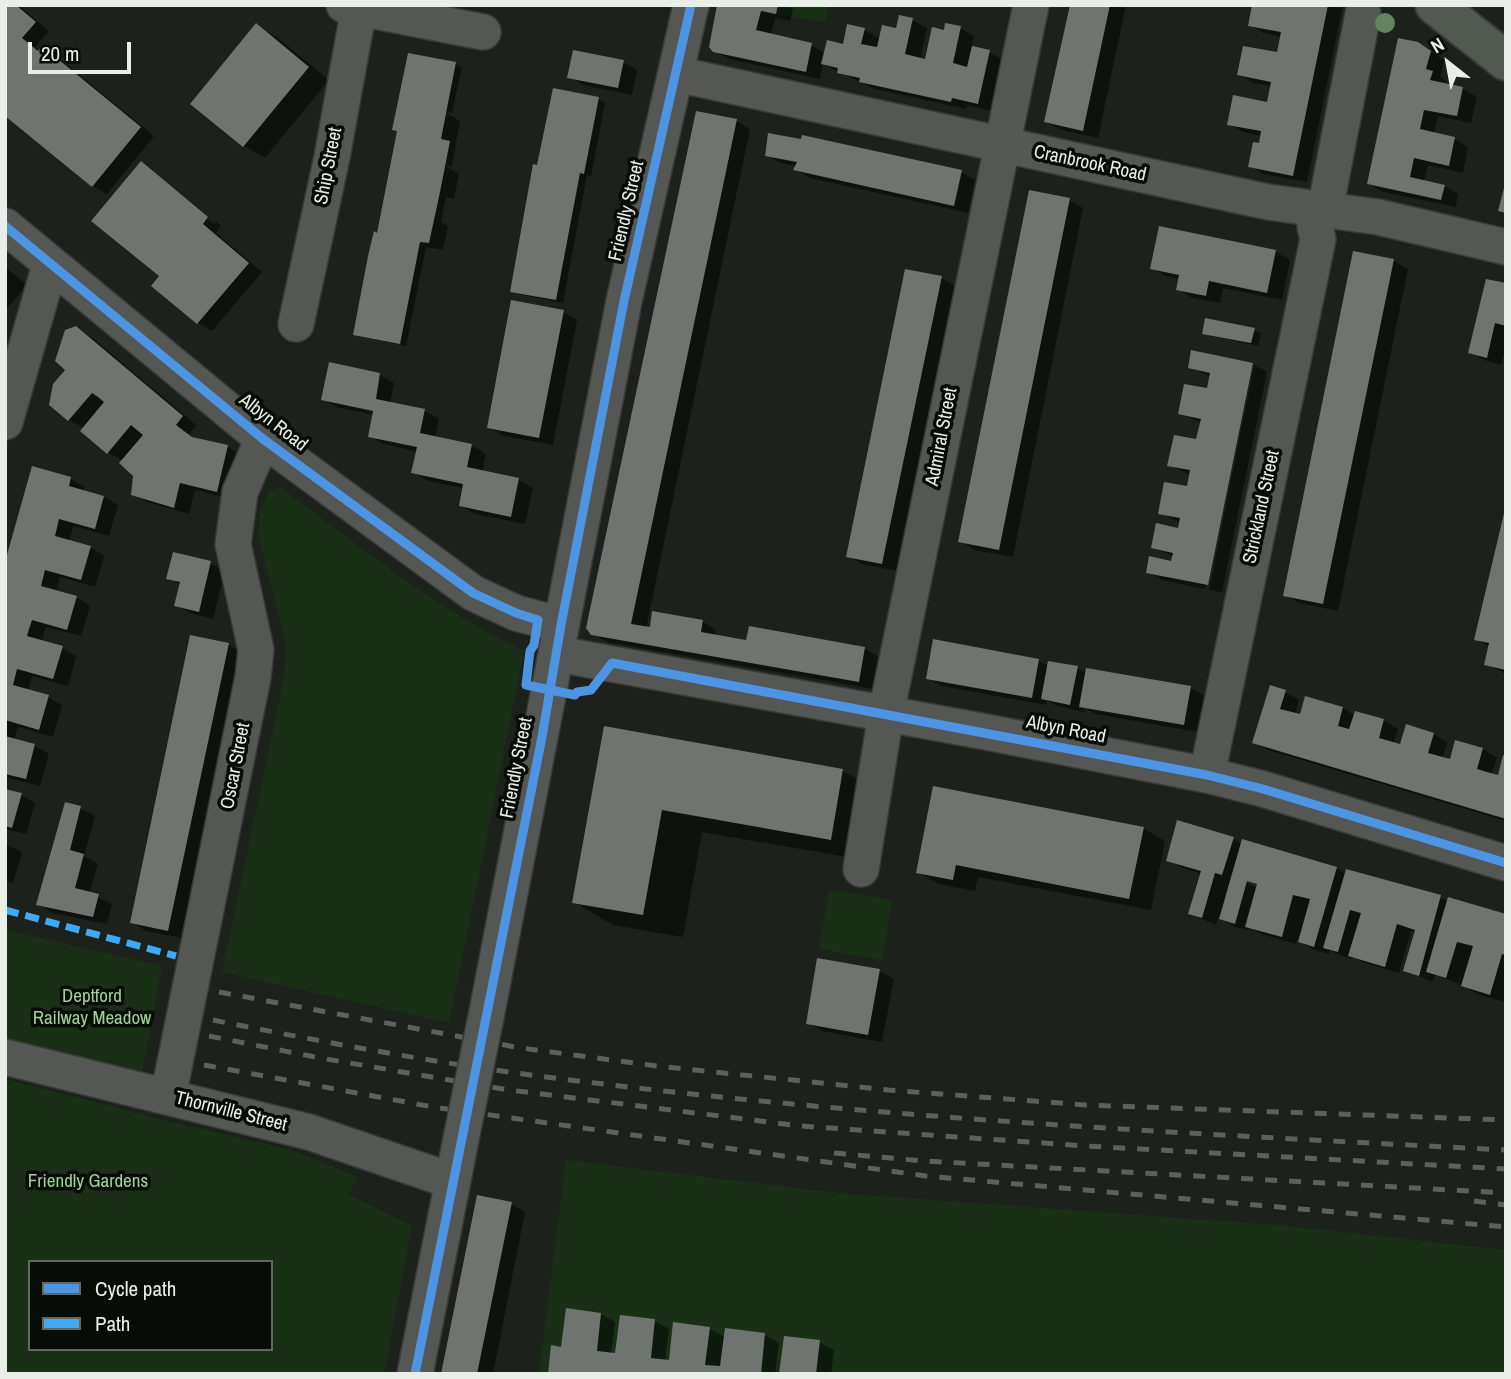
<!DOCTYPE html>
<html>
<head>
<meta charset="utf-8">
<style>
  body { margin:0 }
  #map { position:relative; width:1511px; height:1379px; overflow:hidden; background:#1c211c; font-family:"Archivo Narrow",sans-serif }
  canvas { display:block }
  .frame { position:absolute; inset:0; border:7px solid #e9efe8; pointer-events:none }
  .legend { position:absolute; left:28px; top:1260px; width:245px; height:91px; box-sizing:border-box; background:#080c07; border:2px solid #626761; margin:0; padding:9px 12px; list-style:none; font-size:21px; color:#e9efe8 }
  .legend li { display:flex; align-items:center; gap:14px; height:35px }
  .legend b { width:35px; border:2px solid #626761 }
  .north { position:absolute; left:1413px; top:28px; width:70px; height:70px; -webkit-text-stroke:5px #080c07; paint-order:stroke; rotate:329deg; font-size:19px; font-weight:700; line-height:28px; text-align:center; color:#e9efe8 }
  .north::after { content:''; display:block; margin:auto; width:24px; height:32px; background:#e9efe8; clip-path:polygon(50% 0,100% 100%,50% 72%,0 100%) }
  .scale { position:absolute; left:28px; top:42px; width:103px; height:32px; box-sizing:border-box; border:4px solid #e9efe8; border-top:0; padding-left:9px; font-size:21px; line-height:24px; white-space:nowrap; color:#e9efe8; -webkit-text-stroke:5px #080c07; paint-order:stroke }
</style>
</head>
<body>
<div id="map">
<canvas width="1511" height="1379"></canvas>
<div class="frame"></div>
<ul class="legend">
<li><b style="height:9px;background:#4d94e3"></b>Cycle path</li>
<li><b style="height:9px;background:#3fa9f5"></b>Path</li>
</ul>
<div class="north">N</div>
<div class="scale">20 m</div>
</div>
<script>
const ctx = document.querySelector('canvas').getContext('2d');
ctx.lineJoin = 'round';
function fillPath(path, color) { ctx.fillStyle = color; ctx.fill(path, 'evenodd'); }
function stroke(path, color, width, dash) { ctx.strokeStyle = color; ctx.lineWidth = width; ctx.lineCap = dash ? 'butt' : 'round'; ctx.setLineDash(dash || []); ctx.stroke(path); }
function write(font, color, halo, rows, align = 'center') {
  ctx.font = font + ' "Archivo Narrow",sans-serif'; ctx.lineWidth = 7; ctx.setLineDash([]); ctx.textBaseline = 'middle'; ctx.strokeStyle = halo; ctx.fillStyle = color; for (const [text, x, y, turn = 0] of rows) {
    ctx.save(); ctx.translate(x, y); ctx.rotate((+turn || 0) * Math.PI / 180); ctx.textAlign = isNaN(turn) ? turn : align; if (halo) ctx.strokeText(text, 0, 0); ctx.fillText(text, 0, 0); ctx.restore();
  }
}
const green = new Path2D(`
  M778,5H829L825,22L776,14Z
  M280,487C358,545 436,609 524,651L449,1023L222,972L285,674L286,644L258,535L260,512L268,492Z
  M829,890L892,900L882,960L819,949Z
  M5,930L162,966L141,1078L5,1043Z
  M5,1079L171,1122L292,1150L357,1177L349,1194L412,1226L384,1374H5ZM30,1262H271V1349H30Z
  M566,1160L847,1194L1278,1225L1506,1250V1374H539Z`);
const shadow = new Path2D(`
  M5,5H18L49,31L35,47L40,51L42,48L56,56L154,136L107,194L93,186Z
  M720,5H786L793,9L790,21L775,18L771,35L811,45L825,53L844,46L864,30L881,39L912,20L927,28L920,59L926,61L945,32L960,28L974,36L972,48L989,52L1003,60L992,111L967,105L966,109L875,89L823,64L820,79L729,59L714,51Z
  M1071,5H1126L1098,138L1061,130L1046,122Z
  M1254,5H1343L1307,182L1264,174L1250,166L1260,145L1262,136L1243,132L1229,124L1268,104L1272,86L1253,83L1239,74L1278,54L1282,37L1264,33L1249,25Z
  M256,26L278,38L329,80L265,158L244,146Z
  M1417,44L1444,60L1440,77L1446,81L1445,85L1463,89L1477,97L1471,123L1438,116L1434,134L1454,139L1468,147L1463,173L1428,165L1424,182L1444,186L1458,194L1456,207L1383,192L1369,184Z
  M623,62L637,70L632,95L583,85L569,77Z
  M455,64L462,67L452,113L445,112L460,121L452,166H445L459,174L454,199L446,197L441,222L448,226L443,250L426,247L406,346L362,337L355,334L378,234Z
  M554,90L599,99L605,103L591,176L587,175L563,303L518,294L511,291Z
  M736,121L750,129L646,629L702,621L716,630L715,636L748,642L865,649L879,657L873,689L607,642L592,633Z
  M766,155L961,172L975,180L968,213L810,178L796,170L797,166L781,163Z
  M141,163L153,170V173L214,224L216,221L221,226L216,233L262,272L212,331L198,323L153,286L162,276Z
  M1069,200L1083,208L1013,557L974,550L960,541Z
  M1160,228L1276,252L1290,260L1282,300L1223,288L1220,303L1192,298L1178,289L1180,279L1166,276L1152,268Z
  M1394,261L1408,269L1338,611L1299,603L1285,595Z
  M5,267L27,285L5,311Z
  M941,278L955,286L897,571L862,564L848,556Z
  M1506,285V345L1501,365L1484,360L1470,352Z
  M563,312L577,320L553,445L504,436L489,428Z
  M76,328L90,336L196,425L189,435L195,439L228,447L242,455L231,499L195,490L189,514L147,502L133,494L135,475L123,461L108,452L84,428L69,420L51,404L67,369Z
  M1254,330L1261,333L1258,346L1211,336L1204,333Z
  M331,364L380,375L394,383L390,403L425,411L439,419L435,438L471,445L486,454L482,472L518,480L533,488L525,524L475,514L461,506L464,488L428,481L413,472L418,452L384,444L369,436L374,415L337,407L323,399Z
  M1252,364L1267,372L1222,592L1209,590L1254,366H1250L1205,589L1162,580L1148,572L1173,563L1174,557L1153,547L1180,530L1181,523L1160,513L1188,488L1191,475L1169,465L1198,441L1202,423L1180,413L1208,390L1211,377L1190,367Z
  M70,479L85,487L83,491L104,497L118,505L109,536L73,526L69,542L90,547L104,556L95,587L60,577L56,592L76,597L90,606L81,636L46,627L43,637L42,642L62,648L76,656L68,686L32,676L28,691L48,697L62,705L53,737L18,727L14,740L35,746L49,754L40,786L5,777V567Z
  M1506,512V674L1486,664L1490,647L1476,639Z
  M210,563L225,571L213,619L190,613L176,605L181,585L168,578Z
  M935,641L1039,661L1049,666L1077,668L1087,674L1191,688L1205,696L1198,732L1095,714L1085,708L1084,712L1057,706L1047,701L1046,705L942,686L928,678Z
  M228,644L242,653L182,938L146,931L131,922Z
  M1285,692L1299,700L1295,715L1301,716L1307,698L1343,708L1355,716L1384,721L1398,729L1393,744L1401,746L1433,734L1447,742L1442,759L1451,761L1483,749L1497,758L1491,775L1499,777L1506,757V821L1268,750L1254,742Z
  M605,728L843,771L882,793L870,861L702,832L683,937L613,925L574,902Z
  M5,790L21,795L35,803L26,834L5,829Z
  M80,808L95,816L84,856L98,864L89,893L112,904L107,924L52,913L38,904Z
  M1143,828L1165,841L1151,910L978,877L975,891L939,884L918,872Z
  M1233,839L1242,844L1336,868L1346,874L1506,916L1505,1002L1477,994L1460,984L1435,975L1433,982L1405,970L1416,932L1411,931L1399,973L1365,963L1353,957V959L1339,955L1330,950L1329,954L1314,950L1297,940L1296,944L1261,934L1250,928L1249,930L1235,927L1218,917L1216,925L1190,914L1202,874L1182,868L1168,860ZM1241,876L1258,885V889L1239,879Z
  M5,844L22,852L13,883L5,881Z
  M879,971L894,979L882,1042L822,1031L808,1023Z
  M511,1204L525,1212L493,1374H443Z
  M601,1314L615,1322L611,1354L617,1355L655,1321L669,1329L665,1361L670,1362L675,1324L710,1329L726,1338L727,1330L765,1335L779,1343L775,1374H549L563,1349Z
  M819,1342L834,1350L831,1374H781Z`);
const building = new Path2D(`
  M5,5H16L36,22L22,38L38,51L42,46L141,127L92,187L5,116Z
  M717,5H778L776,14L761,11L756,30L812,43L806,72L713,52L709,47Z
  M1070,5H1110L1083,131L1044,122Z
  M1252,5H1328L1293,176L1248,167L1253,142L1259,143L1261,131L1227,125L1233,95L1267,102L1271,82L1237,75L1243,46L1277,52L1281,32L1248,26Z
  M899,15L913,18L905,54L925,59L932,27L944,30L945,23L961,26L953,63L967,67L972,46L990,50L978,104L952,98L951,102L859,82L860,78L837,73L838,68L821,64L827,40L843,44L847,24L865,28L861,44L877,47L882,25L896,28Z
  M256,23L309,67L243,147L190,104Z
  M1398,38L1418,42L1431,51L1426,69L1433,71L1430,80L1463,87L1457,116L1424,110L1420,129L1455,137L1449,166L1414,158L1410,177L1445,185L1441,200L1367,184Z
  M573,50L624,60L618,88L567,78Z
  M408,53L456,62L441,139L450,141L440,192L429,243L420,242L400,344L353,335L368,256L374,231L377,233L397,131L392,130Z
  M553,88L599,97L584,174L580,173L556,300L510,292L533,164L537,165Z
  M696,111L737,119L631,624L650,627L652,611L703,620L701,632L746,640L749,626L865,647L859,682L591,635L586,628Z
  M768,133L801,139L802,135L962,170L954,206L793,170L797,162L765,156Z
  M141,161L208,217L203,224L249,263L197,324L151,286L159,276L91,221Z
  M1505,184H1506V213L1498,211Z
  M1029,190L1070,198L999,550L958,542Z
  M1159,226L1276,250L1267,293L1209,281L1206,296L1176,290L1179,275L1150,269Z
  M1353,251L1394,259L1323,604L1283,596Z
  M905,269L942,276L882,564L846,557Z
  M1486,279L1506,283V326L1495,323L1487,358L1468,353Z
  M511,300L564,310L539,438L487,428Z
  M1205,318L1255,328L1251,343L1202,334Z
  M76,326L183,416L176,425L192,437L228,445L217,492L180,483L174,508L131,495L133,476L119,463L143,435L131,425L107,454L80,431L104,402L98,397L92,393L68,421L49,405L53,384L65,370L55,361L65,330Z
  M1191,350L1253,363L1208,585L1146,573L1149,556L1171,561L1173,553L1151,548L1156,523L1178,528L1180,518L1158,514L1164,482L1187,486L1190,470L1167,466L1174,435L1196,439L1201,419L1178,414L1184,384L1207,388L1210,373L1188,368Z
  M329,362L380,373L376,399L425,409L420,433L472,444L467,467L519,478L511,517L459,506L463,484L411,473L417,447L368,437L373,411L321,400Z
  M32,466L71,477L69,486L104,496L95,529L59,519L55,536L91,546L81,580L45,570L41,586L77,596L67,630L32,620L29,629L27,636L63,646L53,679L17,669L13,685L49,695L39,730L5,720V562Z
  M1505,509H1506V670L1484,665L1489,643L1474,640Z
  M173,552L211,561L199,612L174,606L180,582L166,579Z
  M190,635L229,643L168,931L130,923Z
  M933,639L1039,659L1032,698L926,679Z
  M1048,661L1078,666L1070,705L1041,699Z
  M1086,668L1191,686L1184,725L1079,707Z
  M1270,685L1286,690L1280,709L1300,714L1305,696L1343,707L1338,726L1349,729L1355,711L1384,719L1379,738L1400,744L1406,724L1434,733L1428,753L1450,759L1455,740L1483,748L1477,769L1487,772L1498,775L1503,755L1506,756V819L1252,743Z
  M604,726L843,769L831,840L662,810L643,915L572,903Z
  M5,736L35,744L26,779L5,774Z
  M933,786L1144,827L1129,899L956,865L953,880L916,873Z
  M5,789L22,793L12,828L5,826Z
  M65,802L81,806L70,850L84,854L75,888L99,894L93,917L36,905Z
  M1177,820L1234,837L1222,875L1215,873L1202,918L1188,914L1201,871L1166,861Z
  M1242,839L1337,867L1314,947L1298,942L1310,899L1293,895L1282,937L1245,927L1257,884L1247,881L1235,924L1219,919Z
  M1346,869L1441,895L1419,976L1403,971L1415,930L1397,924L1385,967L1348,956L1361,913L1350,910L1338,952L1323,948Z
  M1448,897L1506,914V955L1502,954L1490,995L1461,986L1473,946L1457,942L1446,978L1426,972Z
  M817,958L880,969L868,1035L806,1024Z
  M477,1195L512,1202L477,1374H441Z
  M566,1308L601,1313L597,1351L615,1353L620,1315L655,1319L651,1358L669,1360L673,1322L710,1327L705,1365L720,1366L725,1328L765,1333L761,1374H548L551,1345L561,1347Z
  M784,1336L820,1340L816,1374H779Z`);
const minor = new Path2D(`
  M344,5L483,32
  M676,74L1268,202L1378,217L1506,247
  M1325,210L1363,14
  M5,226L263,439L473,593L516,613L561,625
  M296,324L332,157L359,8
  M5,422L50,265
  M557,654L981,731L1207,775L1263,789L1506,863
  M1207,775L1318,239L1315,227L1318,209
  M861,869L886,714L1031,5
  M486,1017L624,301L691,5
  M5,1057L309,1132L452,1181
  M168,1097L253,677L256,650L233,544L240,492L263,439
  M415,1374L462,1134`);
const primary = new Path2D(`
  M1435,5L1506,61`);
const rail = new Path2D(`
  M219,992L521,1048L657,1066L888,1090L1086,1105L1506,1120
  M213,1020C313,1040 414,1059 516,1073C844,1117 1175,1133 1506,1150
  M209,1036L320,1058L509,1090L801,1126L1086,1146L1506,1169
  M204,1065L433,1107L926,1176L1506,1227
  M834,1153L924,1161L1506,1193
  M1474,1201L1506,1205`);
const minorBridge = new Path2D(`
  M462,1134L486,1017`);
const quiet = new Path2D(`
  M5,910L176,956`);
const cycleway = new Path2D(`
  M5,226L263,439L473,593L516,613L538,620L534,645L530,651L526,685L575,695L577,692L591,690L612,663L1207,775L1263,789L1506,863
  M415,1374L542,737L561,625L624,301L691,5`);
const trees = [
  [1385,23]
];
const streetNames = [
  ["Cranbrook Road",1090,164,12],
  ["Ship Street",329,166,-79],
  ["Friendly Street",627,211,-77],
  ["Albyn Road",273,423,38],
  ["Admiral Street",942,437,-79],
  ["Strickland Street",1262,507,-78],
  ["Albyn Road",1066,730,11],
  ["Oscar Street",236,766,-79],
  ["Friendly Street",517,768,-79],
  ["Thornville Street",231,1112,14]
];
const parkNames = [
  ["Deptford",92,997],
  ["Railway Meadow",92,1019],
  ["Friendly Gardens",88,1182]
];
fillPath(green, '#193017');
fillPath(shadow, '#0007');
fillPath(building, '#707470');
stroke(minor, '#383b38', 38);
stroke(primary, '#383b38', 42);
stroke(minor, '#545753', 35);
stroke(primary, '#525951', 38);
stroke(rail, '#5d615d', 5, [12, 12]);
stroke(minorBridge, '#383b38', 38, []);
stroke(minorBridge, '#545753', 35);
stroke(quiet, '#3fa9f5', 7, [14, 7]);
stroke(cycleway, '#4d94e3', 9);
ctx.fillStyle = '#62835d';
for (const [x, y] of trees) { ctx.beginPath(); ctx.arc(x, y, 10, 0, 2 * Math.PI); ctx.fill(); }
write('19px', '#e9efe8', '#080c07', streetNames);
write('19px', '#9bd493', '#080c07', parkNames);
</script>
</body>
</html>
